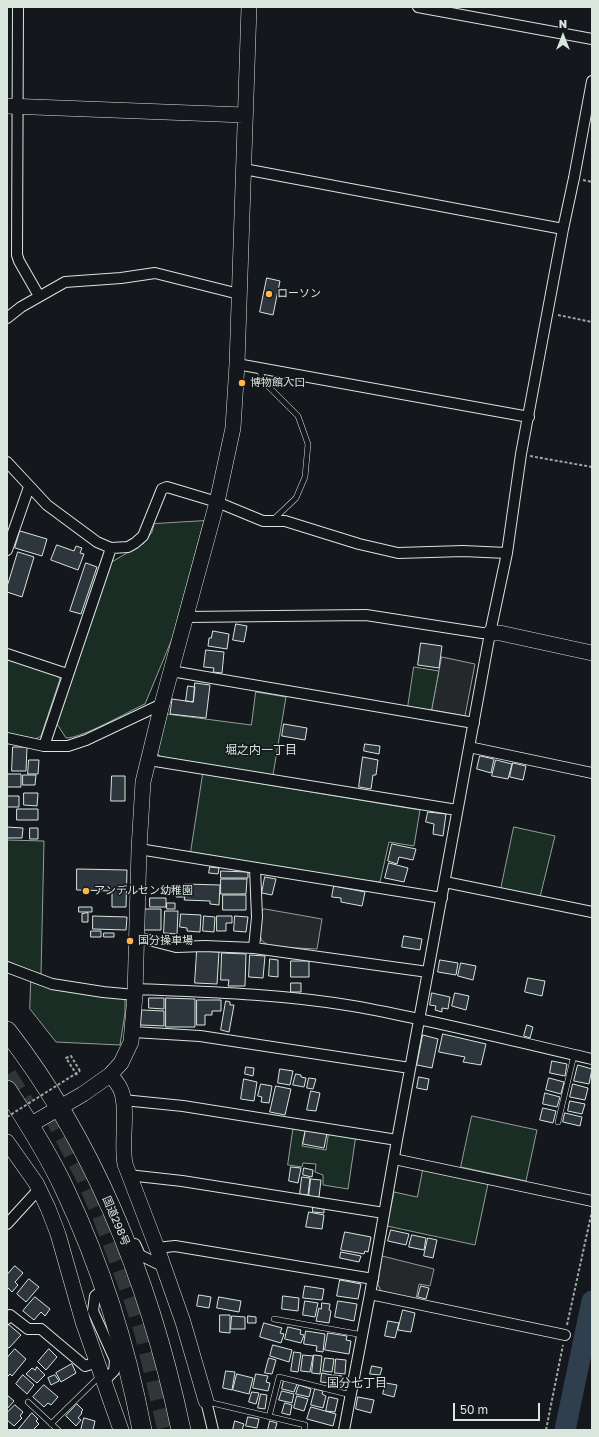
<!DOCTYPE html>
<html>
<head>
<meta charset="utf-8">
<style>
  body { margin:0 }
  #map { position:relative; width:599px; height:1437px; overflow:hidden; background:#14181c; font-family:"Golos Text",sans-serif }
  canvas { display:block }
  .frame { position:absolute; inset:0; border:8px solid #d8e6dc; pointer-events:none }
  .north { position:absolute; left:543px; top:16px; width:40px; height:40px; -webkit-text-stroke:3px #14181c; paint-order:stroke; rotate:0deg; font-size:11px; font-weight:700; line-height:16px; text-align:center; color:#d8e6dc }
  .north::after { content:''; display:block; margin:auto; width:14px; height:18px; background:#d8e6dc; clip-path:polygon(50% 0,100% 100%,50% 72%,0 100%) }
  .scale { position:absolute; left:453px; top:1403px; width:87px; height:18px; box-sizing:border-box; border:2px solid #d8e6dc; border-top:0; padding-left:5px; font-size:12px; line-height:14px; white-space:nowrap; color:#d8e6dc; -webkit-text-stroke:3px #14181c; paint-order:stroke }
</style>
</head>
<body>
<div id="map">
<canvas width="599" height="1437"></canvas>
<div class="frame"></div>
<div class="north">N</div>
<div class="scale">50 m</div>
</div>
<script>
const ctx = document.querySelector('canvas').getContext('2d');
ctx.lineJoin = 'round';
function fillPath(path, color) { ctx.fillStyle = color; ctx.fill(path, 'evenodd'); }
function stroke(path, color, width, dash) { ctx.strokeStyle = color; ctx.lineWidth = width; ctx.lineCap = dash ? 'butt' : 'round'; ctx.setLineDash(dash || []); ctx.stroke(path); }
function write(font, color, halo, rows, align = 'center') {
  ctx.font = font + ' "Golos Text","Noto Sans JP",sans-serif'; ctx.lineWidth = 3; ctx.setLineDash([]); ctx.textBaseline = 'middle'; ctx.strokeStyle = halo; ctx.fillStyle = color; for (const [text, x, y, turn = 0] of rows) {
    ctx.save(); ctx.translate(x, y); ctx.rotate((+turn || 0) * Math.PI / 180); ctx.textAlign = isNaN(turn) ? turn : align; if (halo) ctx.strokeText(text, 0, 0); ctx.fillText(text, 0, 0); ctx.restore();
  }
}
const green = new Path2D(`
  M204,521L172,639L145,704C127,712 83,738 66,738L57,724L110,563L144,543L152,532L154,524Z
  M7,658L57,675L60,679L41,736L36,739L7,733Z
  M414,667L439,671L432,710L408,707Z
  M256,692L286,697L273,775L162,758L157,753L167,714L251,725Z
  M203,774L420,810L414,846L389,842L380,882L338,877L191,852Z
  M514,827L555,836L540,897L501,889Z
  M7,840L44,841L41,975L7,961Z
  M31,982C62,992 93,995 125,999V1013L120,1045L56,1042L30,1009Z
  M472,1116L537,1130L526,1181L461,1167Z
  M294,1124L306,1126L302,1146L326,1150L329,1130L356,1135L348,1189L323,1185V1175L315,1172L316,1164L303,1163L302,1167L288,1165Z
  M423,1170L488,1184L475,1245L387,1226L394,1192L417,1197Z`);
const parking = new Path2D(`
  M442,657L475,664L465,716L432,710Z
  M265,909L322,919L317,949L278,947L268,945L262,941L260,936L262,910Z
  M382,1256L434,1269L430,1286L419,1284L416,1299L381,1291L378,1285Z`);
const river = new Path2D(`
  M565,1430L592,1301`);
const building = new Path2D(`
  M267,278L280,281L273,315L260,312Z
  M20,531L47,539L42,556L15,548Z
  M57,545L74,551L76,546L82,548L80,553L84,554L78,570L51,560Z
  M18,552L34,557L22,597L7,592V587Z
  M86,563L97,567L81,614L70,611Z
  M236,624L247,626L244,642L233,640Z
  M213,631L229,634L227,649L208,646L209,638H211Z
  M421,643L442,646L439,668L418,665Z
  M206,650L224,652L222,673L213,672L214,668L204,667Z
  M195,683L210,685L206,718L170,714L172,699L193,702Z
  M188,686L195,687L193,702L186,701Z
  M284,724L307,728L305,740L282,736Z
  M365,744L380,746L379,754L364,751Z
  M13,747H27L26,771H12Z
  M480,756L494,759L491,773L477,769Z
  M363,757L378,760L376,775H373L371,789L359,787Z
  M29,760H39L38,774H28Z
  M496,760L512,764L508,779L492,776Z
  M513,763L526,766L523,780L510,777Z
  M7,774H21V787H7Z
  M23,775H36L35,785H23Z
  M112,776H125V801H111Z
  M24,793H38L37,806L24,805Z
  M7,796H19V807H7Z
  M17,809H38V820H17Z
  M428,812L446,814L443,836L433,834L434,824L426,822Z
  M7,827L23,828L22,838H7Z
  M30,828H38V839H30Z
  M392,844L416,849L413,860L399,857L397,864L388,861Z
  M389,863L408,868L404,882L385,878Z
  M210,867L219,868L218,874L209,873Z
  M77,869L127,870L126,907H112V891L77,890Z
  M221,871L248,872V878H221Z
  M265,877L276,879L272,895L262,893Z
  M221,879H247L246,894H221Z
  M185,884L220,885L219,905L210,904V901L184,900L185,897H176L177,886L185,887Z
  M334,886L365,892L362,906L341,902V898L332,897Z
  M223,895H246V910H223Z
  M150,898H166V907H150Z
  M167,903H175V909H167Z
  M79,907H92V912H79Z
  M145,909H161V930H144Z
  M165,911H178L177,934L164,933Z
  M88,913V922H82V914Z
  M181,914L201,915L200,932L187,931V928L180,927Z
  M93,916L127,917L126,930L93,929Z
  M204,916L215,917L214,932L203,931Z
  M217,916H232V923H226V931H217Z
  M235,916L248,917L246,932L234,931Z
  M91,931H101V937H91Z
  M104,933H114V937H104Z
  M404,936L422,939L420,950L402,947Z
  M197,951L219,952L217,984L195,983Z
  M222,953L246,954L245,986H228L229,980H221Z
  M250,955L265,956L263,978L249,977Z
  M270,959L278,960V977L269,976Z
  M440,960L458,963L456,975L438,972Z
  M291,961H309V977H291Z
  M461,963L476,966L473,980L458,976Z
  M528,978L545,981L542,996L525,992Z
  M291,983H301V992H291Z
  M432,993L450,997L448,1009L442,1008V1012L435,1010L436,1006L430,1005Z
  M455,993L469,996L466,1010L452,1006Z
  M149,998H164V1009L149,1008Z
  M166,998L195,999V1027H166Z
  M197,1000H221V1011H212V1015H205V1025H197Z
  M226,1001L230,1002V1005H234L229,1032L221,1030Z
  M142,1010L164,1011V1026L141,1025Z
  M527,1025L533,1027L530,1038L524,1036Z
  M443,1034L486,1044L481,1065L463,1062L465,1057L439,1052Z
  M423,1035L438,1039L432,1068L417,1065Z
  M552,1061L567,1064L565,1076L550,1073Z
  M578,1065L592,1069L589,1084L574,1081Z
  M246,1067L254,1068L253,1076L245,1074Z
  M280,1069L293,1071L290,1085L278,1083Z
  M296,1074L301,1075V1077L306,1078L304,1087L293,1085Z
  M419,1077L429,1079L427,1090L417,1088Z
  M309,1078L316,1079L313,1089L307,1088Z
  M549,1078L564,1082L561,1094L546,1090Z
  M244,1079L257,1082L254,1101L241,1099Z
  M261,1084L272,1086L269,1103L261,1102L262,1097L258,1096Z
  M573,1084L588,1088L585,1100L570,1097Z
  M276,1086L291,1089L285,1115L270,1112Z
  M311,1091L320,1093L316,1111L307,1110Z
  M545,1093L560,1097L557,1107L543,1104Z
  M570,1101L585,1104L582,1114L568,1111Z
  M543,1108L556,1111L553,1123L540,1120Z
  M565,1113L582,1117L580,1126L563,1122Z
  M306,1129L327,1133L324,1148L303,1144Z
  M291,1167L301,1168L298,1183L289,1181Z
  M304,1168L313,1170L312,1177L303,1175Z
  M302,1177L310,1178L308,1195L300,1194Z
  M311,1179L321,1180L319,1197L309,1196Z
  M313,1207L324,1209V1213L313,1212Z
  M309,1212L324,1215L322,1229L306,1227Z
  M391,1230L409,1234L406,1245L388,1241Z
  M345,1232L371,1237L368,1252L365,1251L364,1254L341,1250Z
  M412,1235L426,1238L424,1250L409,1247Z
  M428,1238L437,1240L433,1258L424,1256Z
  M341,1252L361,1256L359,1262L340,1258Z
  M15,1266L23,1273L15,1282L18,1285L12,1292L7,1287V1275Z
  M29,1279L39,1287L26,1302L17,1294Z
  M340,1280L361,1284L358,1299L337,1296Z
  M305,1286L324,1289L322,1300L303,1298Z
  M421,1286L429,1288L426,1299L418,1297Z
  M199,1295L211,1297L209,1308L197,1306Z
  M283,1296L299,1298L298,1311L282,1309Z
  M35,1297L50,1309L45,1316L41,1312L34,1320L23,1311Z
  M219,1297L241,1301L239,1312L217,1308Z
  M305,1301L318,1303L315,1317L303,1315Z
  M338,1301L357,1304L354,1321L335,1317Z
  M322,1303L330,1304L329,1310L331,1311L329,1323L316,1321L319,1308L321,1309Z
  M403,1310L415,1313L411,1332L398,1330Z
  M220,1315H230V1333L220,1332Z
  M232,1316L245,1317V1329H231Z
  M248,1316L256,1317V1323H248Z
  M388,1321L399,1323L395,1338L385,1336Z
  M264,1323L282,1328L280,1333L284,1334L281,1343L260,1337Z
  M8,1324L21,1335L9,1348L7,1347Z
  M288,1327L301,1330L300,1334L304,1335L301,1343L285,1339Z
  M306,1331L325,1334L323,1352L316,1351L317,1346L304,1344Z
  M328,1333L347,1336L346,1340L351,1341L349,1354L325,1350Z
  M273,1345L292,1350L289,1362L270,1356Z
  M15,1349L26,1359L12,1376L10,1374L7,1377V1358Z
  M49,1349L57,1357L46,1370L38,1362Z
  M294,1352L301,1353L298,1372L291,1371Z
  M303,1355L313,1356L310,1372L301,1371Z
  M314,1355L322,1356L320,1374L312,1373Z
  M269,1358L276,1360L272,1374L265,1373Z
  M325,1358L334,1359L332,1372L323,1371Z
  M336,1359L346,1360L345,1374L335,1373Z
  M72,1364L76,1373L61,1382L56,1373Z
  M372,1366L382,1368L380,1375L370,1374Z
  M37,1367L45,1375L37,1383L26,1374L32,1368L35,1370Z
  M226,1371L235,1372L232,1390L223,1388Z
  M322,1373L332,1375L331,1383L321,1382Z
  M237,1374L253,1378L249,1394L233,1390Z
  M256,1374L268,1376L266,1382L270,1383L268,1391L253,1388Z
  M23,1375L34,1385L27,1394L16,1384Z
  M55,1375L59,1381L51,1385L48,1378Z
  M334,1375L342,1376L341,1387L333,1386Z
  M284,1380L297,1384L294,1392L282,1389Z
  M386,1383L397,1385L394,1397L383,1394Z
  M44,1385L58,1397L51,1405L48,1403L44,1407L33,1397Z
  M299,1385L311,1389L309,1397L296,1394Z
  M315,1389L323,1391L322,1394L326,1396L323,1408L311,1405Z
  M282,1391L294,1394L292,1403L279,1400Z
  M252,1392L259,1393L256,1404L249,1402Z
  M261,1394L267,1395L265,1409L258,1408Z
  M7,1395L14,1401L7,1409Z
  M297,1396L308,1399L304,1411L294,1408Z
  M329,1397L338,1399L335,1412L326,1411Z
  M358,1397L374,1400L371,1413L356,1409Z
  M285,1403L292,1405L290,1415L282,1413Z
  M77,1404L83,1410L81,1412L82,1413L78,1418L81,1420L76,1426L66,1416Z
  M15,1405L23,1412L20,1416L22,1418L14,1426L7,1420V1413Z
  M311,1407L336,1414L333,1426L307,1419Z
  M32,1413L38,1419L36,1421L39,1424L33,1430H18Z
  M248,1417L259,1419L257,1428L246,1426Z
  M84,1418L95,1421L93,1430H81Z
  M235,1421L244,1424L242,1430H233Z
  M270,1421L277,1423L275,1430H268Z`);
const highwayTunnel = new Path2D(`
  M7,1075L26,1105
  M51,1111L84,1175L101,1214L133,1299L144,1333L167,1430`);
const path = new Path2D(`
  M583,180L592,182
  M558,315L592,322
  M530,456L592,467
  M77,1075L66,1058L71,1056L80,1071
  M567,1325L592,1211
  M546,1430L563,1345`);
const lane = new Path2D(`
  M259,369L264,382L298,416L308,444L305,477L296,498L273,520
  M558,1122L574,1055
  M274,1319L363,1335
  M28,1402L58,1430
  M208,1402L305,1425L304,1430
  M269,1417L279,1377L351,1395
  M51,1424L100,1376`);
const street = new Path2D(`
  M18,7L17,255L19,261L39,296
  M418,7L592,39
  M244,169L563,229
  M7,318L21,307L65,282L121,278L155,273L239,294
  M237,364L529,417
  M7,462L47,505L97,542L111,548L128,547L135,543L143,536L162,489L167,487L217,502L263,521H285L359,544L398,553L463,551L507,553
  M7,550L29,487
  M186,617L366,615L482,633H490
  M7,654L67,674
  M171,671L474,723
  M7,738L44,746H68L86,740L162,704
  M44,746L111,548
  M469,747L592,773
  M149,760L457,810
  M139,849L442,898
  M445,882L592,912
  M137,937L176,947L205,946L254,948L428,972
  M254,948L257,917L255,868
  M7,967L52,984L103,992L135,995
  M136,989C208,992 281,994 353,1006C433,1020 513,1041 592,1059
  M133,1032L200,1036L410,1068
  M123,1100L183,1106L397,1140
  M394,1159L592,1201
  M128,1175L182,1181L384,1213
  M7,1224L39,1189
  M135,1244L140,1255L164,1267
  M157,1248L175,1246L373,1279
  M370,1294L565,1335
  M7,1319L10,1315L28,1329H41L85,1366L97,1362
  M104,1381L114,1371L115,1360L93,1311L95,1296L105,1288
  M206,1401L213,1430
  M344,1430L370,1294L397,1140L490,633L507,553L521,454L563,229L574,178L592,81`);
const secondary = new Path2D(`
  M7,106L244,115
  M490,633H500L592,653
  M110,1075C115,1080 120,1086 122,1093C128,1114 121,1142 125,1164L157,1248L183,1322L206,1401
  M30,1125L83,1094L110,1075L121,1063L131,1042L135,995L139,849L143,782L162,704L217,502L233,428L237,364L249,7
  M7,1142L36,1183L48,1208L58,1234L83,1322L121,1430`);
const highway = new Path2D(`
  M7,1031C97,1147 151,1288 181,1430
  M7,1090C28,1122 49,1155 65,1190C101,1266 126,1347 142,1430`);
const pathBridge = new Path2D(`
  M7,1117L80,1071`);
const markers = [
  [269,294,4,"#ffb74d"],
  [242,383,4,"#ffb74d"],
  [86,891,4,"#ffb74d"],
  [130,941,4,"#ffb74d"]
];
const poiNames = [
  ["ローソン",277,294],
  ["博物館入口",250,383],
  ["アンデルセン幼稚園",94,891],
  ["国分操車場",138,941]
];
const streetNames = [
  ["国道298号",116,1221,67]
];
const neighbourhoodNames = [
  ["堀之内一丁目",261,750],
  ["国分七丁目",357,1383]
];
fillPath(green, '#1a2d24');
stroke(green, '#939e99', 1);
fillPath(parking, '#24282b');
stroke(parking, '#939e99', 1);
stroke(river, '#2f3f4d', 21);
fillPath(building, '#2c363c');
stroke(building, '#d8e6dc', 1);
stroke(highwayTunnel, '#313739', 19, [19, 10]);
stroke(lane, '#d8e6dc', 6);
stroke(street, '#d8e6dc', 12);
stroke(secondary, '#d8e6dc', 16);
stroke(highway, '#d8e6dc', 20);
stroke(path, '#9da8a2', 2, [3, 2]);
stroke(lane, '#14181c', 5);
stroke(street, '#14181c', 10);
stroke(secondary, '#14181c', 15);
stroke(highway, '#14181c', 19);
stroke(pathBridge, '#9da8a2', 2, [3, 2]);
for (const [x, y, r, color] of markers) { const dot = new Path2D(); dot.arc(x, y, r, 0, 2 * Math.PI); ctx.fillStyle = color; ctx.fill(dot); stroke(dot, '#14181c', 1.5); }
write('11px', '#d8e6dc', '#14181c', poiNames, 'left');
write('11px', '#d8e6dc', '#14181c', streetNames);
write('12px', '#d8e6dc', '#14181c', neighbourhoodNames);
</script>
</body>
</html>
